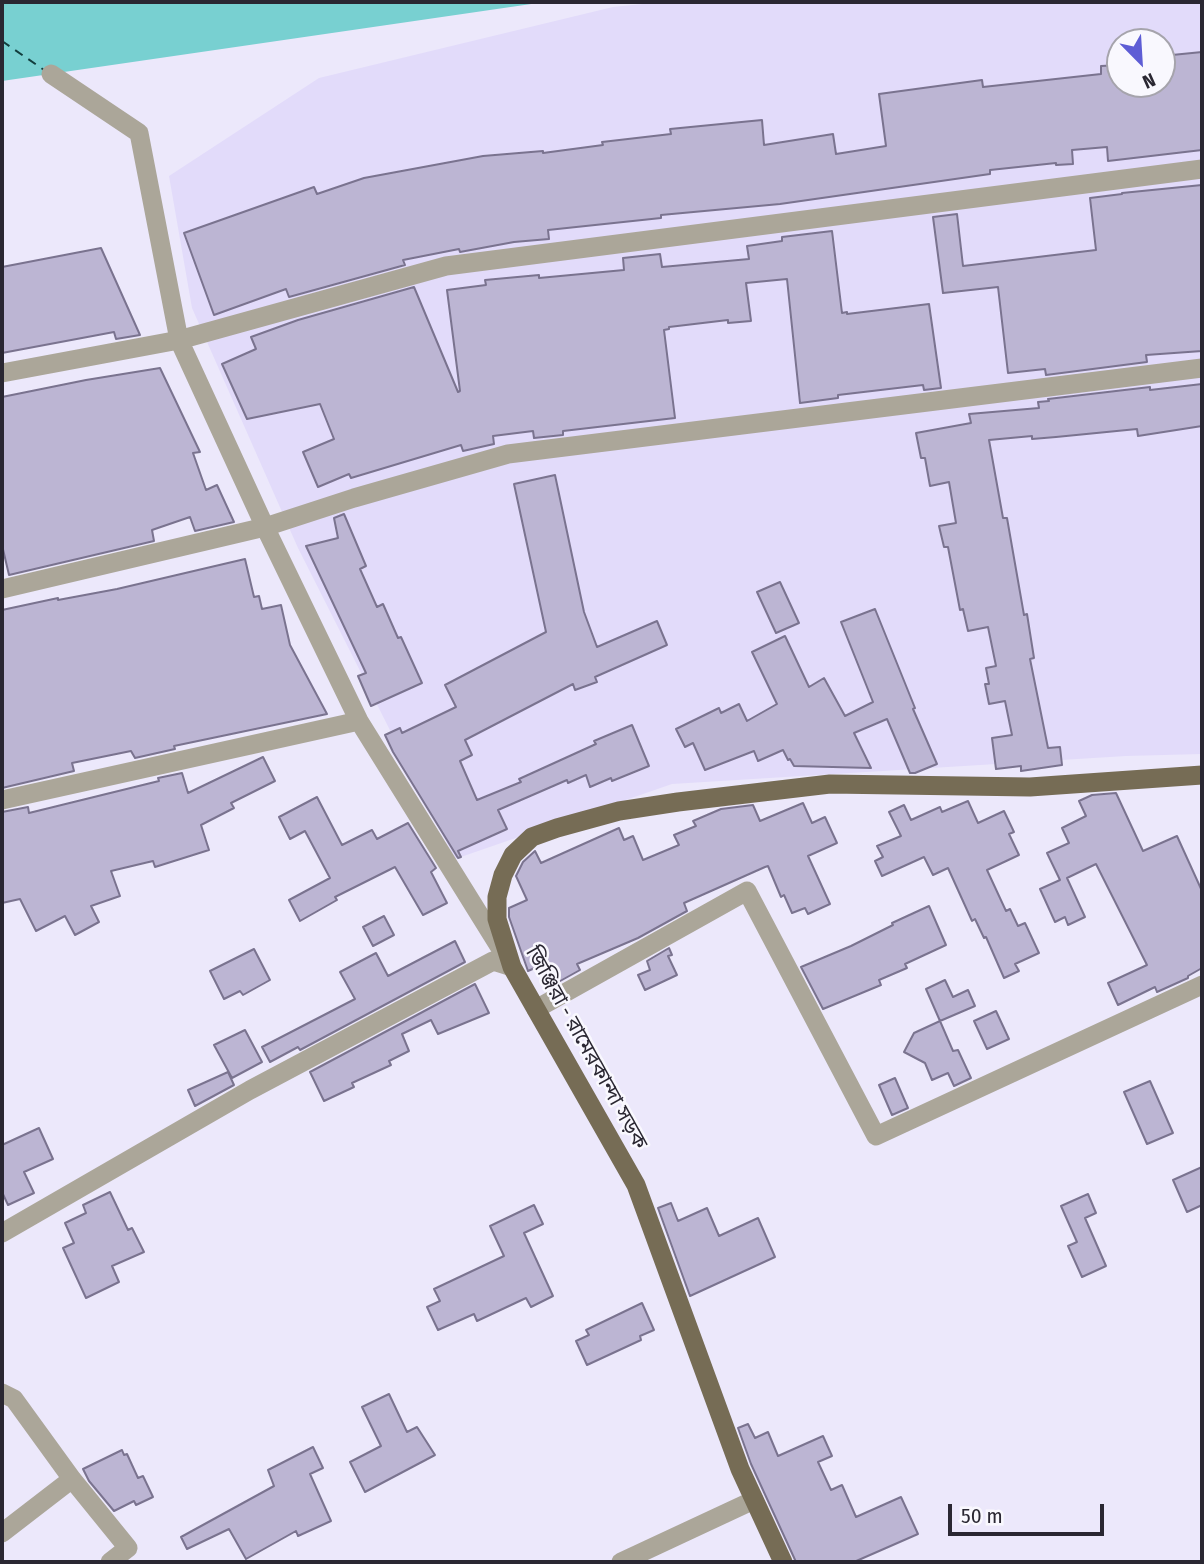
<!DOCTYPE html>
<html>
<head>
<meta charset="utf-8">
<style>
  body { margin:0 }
  #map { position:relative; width:1204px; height:1564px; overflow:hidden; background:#ece8fb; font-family:"Fira Sans Condensed",sans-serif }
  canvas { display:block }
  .frame { position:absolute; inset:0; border:4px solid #2a2732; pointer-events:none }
  .north { position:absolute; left:1106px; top:28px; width:70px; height:70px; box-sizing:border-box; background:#f9f8fe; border:2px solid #a6a4ac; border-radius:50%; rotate:156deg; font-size:19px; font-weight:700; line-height:28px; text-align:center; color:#2a2732 }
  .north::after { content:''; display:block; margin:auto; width:24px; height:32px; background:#5e5dd5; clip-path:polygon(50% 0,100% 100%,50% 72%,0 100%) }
  .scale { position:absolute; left:948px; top:1504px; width:156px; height:32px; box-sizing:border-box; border:4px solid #2a2732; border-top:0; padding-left:9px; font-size:21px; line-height:24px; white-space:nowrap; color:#2a2732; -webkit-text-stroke:5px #f9f8fe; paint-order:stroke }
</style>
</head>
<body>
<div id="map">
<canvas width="1204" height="1564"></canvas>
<div class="frame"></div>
<div class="north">N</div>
<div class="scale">50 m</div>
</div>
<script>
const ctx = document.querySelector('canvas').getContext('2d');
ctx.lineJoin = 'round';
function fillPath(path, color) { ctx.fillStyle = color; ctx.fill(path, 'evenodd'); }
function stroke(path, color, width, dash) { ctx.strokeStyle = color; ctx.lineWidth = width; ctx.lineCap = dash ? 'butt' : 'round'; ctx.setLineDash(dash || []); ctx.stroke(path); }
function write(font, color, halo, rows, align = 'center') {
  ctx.font = font + ' "Fira Sans Condensed","Noto Sans Bengali",sans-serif'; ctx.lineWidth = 5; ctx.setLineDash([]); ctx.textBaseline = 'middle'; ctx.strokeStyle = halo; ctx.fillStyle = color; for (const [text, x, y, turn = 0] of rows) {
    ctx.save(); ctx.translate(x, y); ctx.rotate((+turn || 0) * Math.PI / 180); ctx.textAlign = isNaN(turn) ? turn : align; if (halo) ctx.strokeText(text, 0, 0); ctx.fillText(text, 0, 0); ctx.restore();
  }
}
const built = new Path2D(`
  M663,2H1202V754L1126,756L672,784L455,859L298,548L192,308L169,176L319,78L613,7ZM1120,42H1162V84H1120Z`);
const water = new Path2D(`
  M2,2H545L2,81Z`);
const ferry = new Path2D(`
  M2,41L44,70`);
const building = new Path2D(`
  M1202,52V150L1108,161L1107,147L1072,150L1073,164L1056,165V163L990,170V174L780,204L661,215V218L548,230L549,239L514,242L460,252L459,249L403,260L405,265L289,297L286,289L214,315L184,233L314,187L317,194L364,178L483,156L543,151V153L603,145L602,142L671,134L670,129L762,120L764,145L833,134L836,154L886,146L879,94L982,80L983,87L1101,74V66L1120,65V84H1162V56Z
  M1202,185V351L1146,355L1147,362L1046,375L1045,369L1008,373L998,287L943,293L933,217L957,214L963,266L1096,250L1090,198L1122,194V193Z
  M832,231L842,313L847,312V314L929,304L941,388L924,390L923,385L838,395V398L800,403L787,279L746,283L751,321L728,323V320L669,327V329L664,330L675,418L563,431V435L534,438L533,431L493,436L494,444L463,451L461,445L351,478L349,474L318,487L303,452L334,439L320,404L247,419L222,364L256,349L251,337L298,320L414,287L458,392L460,391L447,290L486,285L485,280L539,275V278L624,270L623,258L660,254L662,267L749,259L747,246L782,241V237Z
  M101,248L140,335L116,339L114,332L2,353V267Z
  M160,368L200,452L193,453L206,490L217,485L234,522L195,531L190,517L152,530L154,541L9,575L2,545V397L86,380Z
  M1202,384V426L1138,436L1137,429L1056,437L1032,439V436L989,440L1003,518H1007L1024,615L1027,614L1034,658L1030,659L1048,748L1060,747L1062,765L1021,771V766L996,769L992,738L1012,735L1005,701L989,704L985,684H989L986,668L996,666L988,627L968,631L963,609L960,610L948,547H944L939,526L956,523L949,482L930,486L925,458H921L916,433L971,423L969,414L1039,408L1038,402L1049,401L1048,399L1150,387V390Z
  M555,475L584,612L597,647L657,621L667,645L595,677L597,682L575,690L573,684L465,740L472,755L460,761L477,800L521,782L519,779L596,744L594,741L632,725L649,766L612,781L611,778L590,787L586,775L568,783L567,780L498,810L507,829L458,851L461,857L458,858L393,752L385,735L400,728L402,733L456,707L445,685L546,632L514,484Z
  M344,514L366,566L360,569L377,607L383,604L398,638L401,637L422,683L371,706L358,676L366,673L306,546L338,538L334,518Z
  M245,559L254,597L259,596L262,609L281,605L290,645L327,714L174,746L175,749L135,758L131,751L72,763L74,771L2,788V610L58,598V600L117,589Z
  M780,582L799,623L776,633L757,592Z
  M875,609L915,708L913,709L937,764L915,773H910L887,719L854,733L871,768L794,766L790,759L788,760L783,750L758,761L754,751L705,770L693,743L685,747L676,729L719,708L721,713L739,704L747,721L777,704L752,652L785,636L809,687L824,678L845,716L873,702L841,622Z
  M263,757L275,781L231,803L234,808L201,825L209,850L155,867L153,861L111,871L120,896L91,906L99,922L75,935L65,916L36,931L20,899L2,903V812L28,807L29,813L159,781L158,778L182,773L188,793Z
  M1116,793L1143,851L1177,836L1202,891V968L1188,976V978L1157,992L1155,987L1118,1005L1108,983L1147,965L1096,864L1067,878L1085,917L1068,925L1065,917L1055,922L1040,889L1060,880L1047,853L1069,843L1062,828L1086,816L1079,801L1092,795Z
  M317,797L342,845L372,830L377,839L408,823L436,868L431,872L447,903L423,915L395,867L335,897L337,900L300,921L289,900L330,878L305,831L290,839L279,817Z
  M968,801L978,823L1004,811L1014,832L1009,834L1019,855L987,870L1006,911L1010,909L1018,926L1025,923L1039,953L1015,964L1019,971L1004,978L986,937L984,938L975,919L972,921L948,868L933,875L924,857L882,876L875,861L883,857L877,846L901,836L889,812L904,805L911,820L940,807L942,812Z
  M803,803L812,823L825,817L837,843L808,856L830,904L808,914L805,908L792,913L784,895L781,897L768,866L765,867L684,903L687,911L638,938L577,964L580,970L553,985L544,964L528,971L509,917V908L527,900L516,876L523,862L535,851L541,863L619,828L624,840L633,836L643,860L679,845L674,835L696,826L693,821L721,809L753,805L760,821Z
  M929,906L946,945L905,964L907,968L879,980L881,985L823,1009L801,967L851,946L893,925L892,923Z
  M384,916L394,935L373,946L363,927Z
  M455,941L465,962L300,1050L298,1047L270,1062L262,1047L355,999L340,972L376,953L388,976Z
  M669,948L672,955L668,956L677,975L645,990L638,975L650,970L647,961Z
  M254,949L270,980L243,995L240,991L224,999L210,971Z
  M945,980L953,997L968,990L975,1006L940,1021L926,989Z
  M475,984L489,1013L438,1034L431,1020L402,1034L409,1051L389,1061L391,1065L352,1083L354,1087L324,1101L310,1072Z
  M996,1011L1009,1039L987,1049L974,1021Z
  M940,1021L953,1051L958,1050L971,1078L954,1086L948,1073L932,1080L925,1063L904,1052L914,1033Z
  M245,1030L262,1062L232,1078L214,1045Z
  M228,1072L234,1085L195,1106L188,1090Z
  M895,1078L908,1108L892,1115L879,1085Z
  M1150,1081L1173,1133L1147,1144L1124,1092Z
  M39,1128L53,1159L24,1172L34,1193L8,1205L2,1192V1145Z
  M1202,1167V1205L1187,1212L1173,1180Z
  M110,1192L128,1230L132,1228L144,1252L112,1266L119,1282L86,1298L63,1248L74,1243L65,1223L86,1213L83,1205Z
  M1088,1194L1096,1213L1085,1218L1106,1266L1082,1277L1068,1246L1077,1242L1061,1206Z
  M671,1203L678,1221L707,1208L719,1236L758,1218L775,1257L690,1296L658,1208Z
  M534,1205L543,1224L524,1233L553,1296L531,1307L526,1298L477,1321L474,1314L438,1330L427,1307L440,1301L434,1289L504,1256L490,1226Z
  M642,1303L654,1330L640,1336L641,1340L587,1365L576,1341L589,1335L586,1330Z
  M389,1394L407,1432L417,1427L435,1455L365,1492L350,1462L381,1446L362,1407Z
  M748,1424L755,1438L768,1432L778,1456L823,1436L832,1456L818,1462L831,1490L842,1485L856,1517L901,1497L918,1534L854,1562H796L751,1464L738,1428Z
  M313,1447L323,1468L310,1474L331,1521L298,1536L296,1531L246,1559L229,1529L187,1549L181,1537L274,1486L268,1470Z
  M122,1450L124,1455L127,1454L138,1478L143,1476L153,1497L136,1505L134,1501L114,1511L89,1481L83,1469Z`);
const minor = new Path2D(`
  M51,74L139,133L179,340L446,266L1202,169
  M2,373L179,340L265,527L359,721L512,967L493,961L250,1090L2,1233
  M2,589L265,527L354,498L508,454L1202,368
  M2,800L359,721
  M536,1009L747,891L876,1136L1202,985
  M2,1393L14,1399L72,1479L128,1548L110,1562
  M2,1533L72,1479
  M621,1562L754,1500`);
const primary = new Path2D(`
  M783,1562L740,1469L636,1185L512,967L497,919V897L503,875L513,855L532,837L557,828L619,811L678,802L830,784L1030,787L1202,775`);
const streetNames = [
  ["জিঞ্জিরা - রামেরকান্দা সড়ক",586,1048,61]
];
fillPath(built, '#e2dbfa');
fillPath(water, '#78d0d1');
stroke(ferry, '#123d3d', 2, [9, 7]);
fillPath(building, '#bcb5d3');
stroke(building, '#7a738f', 2);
stroke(minor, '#aba699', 19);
stroke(primary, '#766c55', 19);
write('21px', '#2a2732', '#f9f8fe', streetNames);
</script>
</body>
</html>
